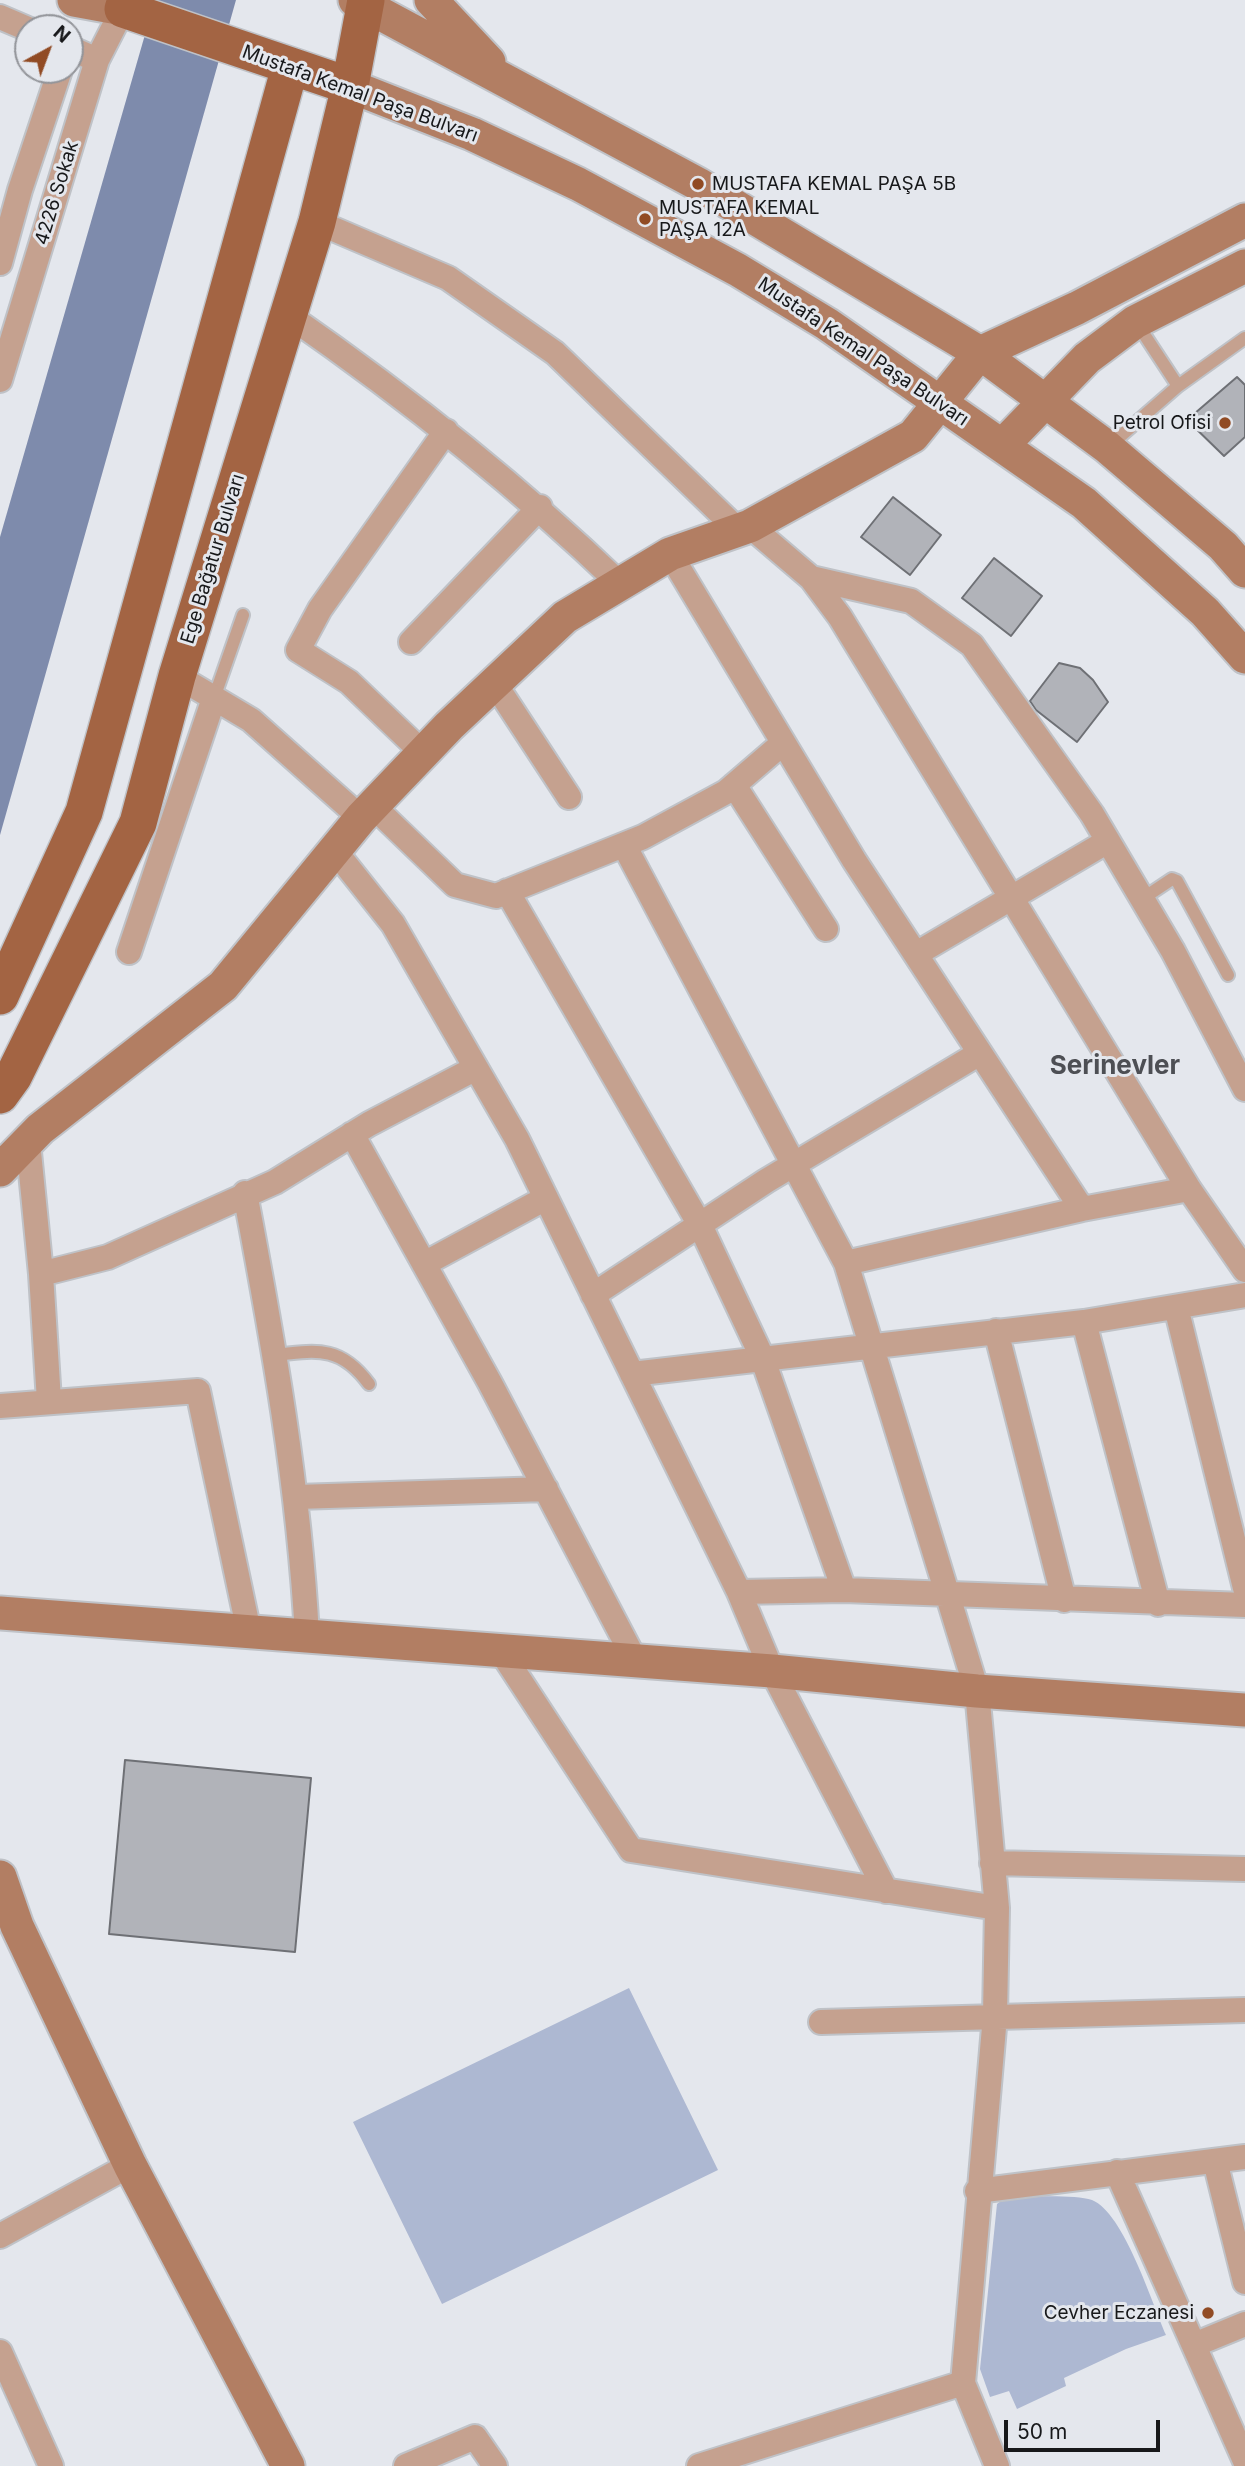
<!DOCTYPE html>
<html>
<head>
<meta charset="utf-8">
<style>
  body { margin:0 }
  #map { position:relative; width:1245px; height:2466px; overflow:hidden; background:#e4e7ed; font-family:Inter,sans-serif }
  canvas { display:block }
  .north { position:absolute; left:14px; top:14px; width:70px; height:70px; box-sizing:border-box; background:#e4e7ed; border:2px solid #929499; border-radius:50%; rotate:41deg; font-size:19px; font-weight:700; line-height:28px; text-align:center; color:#17181a }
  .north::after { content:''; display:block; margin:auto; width:24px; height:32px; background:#914b24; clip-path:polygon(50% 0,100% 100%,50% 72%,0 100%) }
  .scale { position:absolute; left:1004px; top:2420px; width:156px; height:32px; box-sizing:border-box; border:4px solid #17181a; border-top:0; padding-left:9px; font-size:21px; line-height:24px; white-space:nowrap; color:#17181a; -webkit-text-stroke:5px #e4e7ed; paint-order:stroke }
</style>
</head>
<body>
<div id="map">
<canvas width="1245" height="2466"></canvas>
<div class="north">N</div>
<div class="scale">50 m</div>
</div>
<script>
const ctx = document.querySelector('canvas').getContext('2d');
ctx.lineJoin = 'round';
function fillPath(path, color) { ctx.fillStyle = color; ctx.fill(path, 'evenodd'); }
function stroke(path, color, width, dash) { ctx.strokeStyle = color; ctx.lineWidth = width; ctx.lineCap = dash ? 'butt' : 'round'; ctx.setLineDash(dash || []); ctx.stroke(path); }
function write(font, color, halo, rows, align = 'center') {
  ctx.font = font + ' Inter,sans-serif'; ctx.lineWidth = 6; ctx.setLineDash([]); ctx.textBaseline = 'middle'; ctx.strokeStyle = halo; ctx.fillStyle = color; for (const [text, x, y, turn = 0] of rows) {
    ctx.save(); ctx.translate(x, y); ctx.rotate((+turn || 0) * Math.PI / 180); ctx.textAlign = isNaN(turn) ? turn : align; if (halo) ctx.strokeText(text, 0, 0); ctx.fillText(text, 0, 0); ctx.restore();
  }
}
const green = new Path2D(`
  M629,1988L718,2170L442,2304L353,2122Z
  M1006,2197C1026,2197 1075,2194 1092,2200C1124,2213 1152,2303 1166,2335L1126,2349L1064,2378L1066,2386L1017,2409L1009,2391L990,2397L980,2369L997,2204Z`);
const water = new Path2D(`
  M155,0H236L0,835V537Z`);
const building = new Path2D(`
  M1237,377L1245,385V437L1224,456L1187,420Z
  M893,497L941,535L910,575L861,537Z
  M994,558L1042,596L1011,636L962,598Z
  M1059,663L1080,668L1093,680L1108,702L1077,742L1036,710L1030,701Z
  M125,1760L311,1778L295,1952L109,1934Z`);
const lane = new Path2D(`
  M1136,322L1178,386
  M1108,447L1178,386L1245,338
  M214,698L243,615
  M1142,899L1172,879L1177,881L1228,975
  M276,1355C318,1350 341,1346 369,1384`);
const street = new Path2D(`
  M0,17L28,29
  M70,48L97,60
  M317,222L448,278L555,353L739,531
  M0,263L20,190L60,70
  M288,315C406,397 517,485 620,584
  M0,380L97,60L123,9
  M750,526L811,578L840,617L1189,1189L1245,1270
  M670,554L854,860L1082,1209
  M811,578L911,601L972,645L1092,814L1173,951L1245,1089
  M411,642L540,507
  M177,676L251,720L361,818
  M495,684L569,797
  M423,753L349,682L298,650L320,609L446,431
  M734,785L826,929
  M373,806L455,885L496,896L643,837L726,792L783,743
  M624,845L846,1263L977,1691L997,1908L995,2016L963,2383L997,2466
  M335,851L393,924L517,1139L739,1592L772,1671L886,1891
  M507,891L700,1225L762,1357L844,1590
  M129,952L214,698
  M916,954L1108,841
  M352,1134L490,1383L636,1662
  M28,1142L41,1274L49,1401
  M245,1193C273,1341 299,1486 307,1636
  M846,1263L1082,1209L1189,1189
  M424,1264L546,1198
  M41,1274L108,1257L275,1182L369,1124L476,1068
  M593,1295L766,1181L980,1053
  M1176,1307L1245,1588
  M1084,1322L1158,1604
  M996,1331L1064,1600
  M632,1374L1084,1322L1245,1295
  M0,1406L198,1391L249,1632
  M297,1497L546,1489
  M739,1592L844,1590L1245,1605
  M500,1650L631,1850L997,1908
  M992,1863L1245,1869
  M821,2022L1245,2010
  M1215,2161L1245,2282
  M1117,2172L1245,2461
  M977,2191L1245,2157
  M0,2236L130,2165
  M1194,2345L1245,2324
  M0,2352L51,2466
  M406,2466L475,2437L495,2466
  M699,2466L963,2383`);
const secondary = new Path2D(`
  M74,0L123,9
  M355,0L698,184L980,353L1107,447L1223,546L1245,571
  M431,0L489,62
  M350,86L472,134L578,184L738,270L827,324L1084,503L1205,612L1245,657
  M1002,446L1087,358L1135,322L1245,266
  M0,1170L40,1129L223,986L361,818L449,726L565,617L670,554L750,526L913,436L980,353L1077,308L1245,220
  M0,1613L772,1671L977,1691L1245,1710
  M0,1877L17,1926L130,2165L288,2466`);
const primary = new Path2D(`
  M126,0L123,9L350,86
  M0,996L84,812L290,67
  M0,1095L13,1077L138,823L177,676L317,222L350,86L366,0`);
const markers = [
  [698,184,7,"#914b24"],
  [645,219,7,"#914b24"],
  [1225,423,7,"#914b24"],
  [1208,2313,7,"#914b24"]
];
const streetNames = [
  ["Mustafa Kemal Paşa Bulvarı",360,94,20],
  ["4226 Sokak",57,193,-73],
  ["Mustafa Kemal Paşa Bulvarı",863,352,34],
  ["Ege Bağatur Bulvarı",213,559,-73]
];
const poiNames = [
  ["MUSTAFA KEMAL PAŞA 5B",712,184],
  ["MUSTAFA KEMAL",659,208],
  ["PAŞA 12A",659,230],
  ["Petrol Ofisi",1211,423,"right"],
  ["Cevher Eczanesi",1194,2313,"right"]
];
const districtNames = [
  ["Serinevler",1115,1066]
];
fillPath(green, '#adb8d2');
fillPath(water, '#7e8bac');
fillPath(building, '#b1b3b9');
stroke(building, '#6e7075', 2);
stroke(lane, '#bfc2c7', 16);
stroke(street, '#bfc2c7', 28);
stroke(secondary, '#bfc2c7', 37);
stroke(primary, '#bfc2c7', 40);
stroke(lane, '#c5a18f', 12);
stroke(street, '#c5a18f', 24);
stroke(secondary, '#b27e63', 33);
stroke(primary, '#a36443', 37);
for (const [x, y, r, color] of markers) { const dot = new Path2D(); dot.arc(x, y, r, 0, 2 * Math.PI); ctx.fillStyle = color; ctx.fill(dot); stroke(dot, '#e4e7ed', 2.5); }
write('19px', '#17181a', '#e4e7ed', streetNames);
write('19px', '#17181a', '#e4e7ed', poiNames, 'left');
write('bold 26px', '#4d4f54', '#e4e7ed', districtNames);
</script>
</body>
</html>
